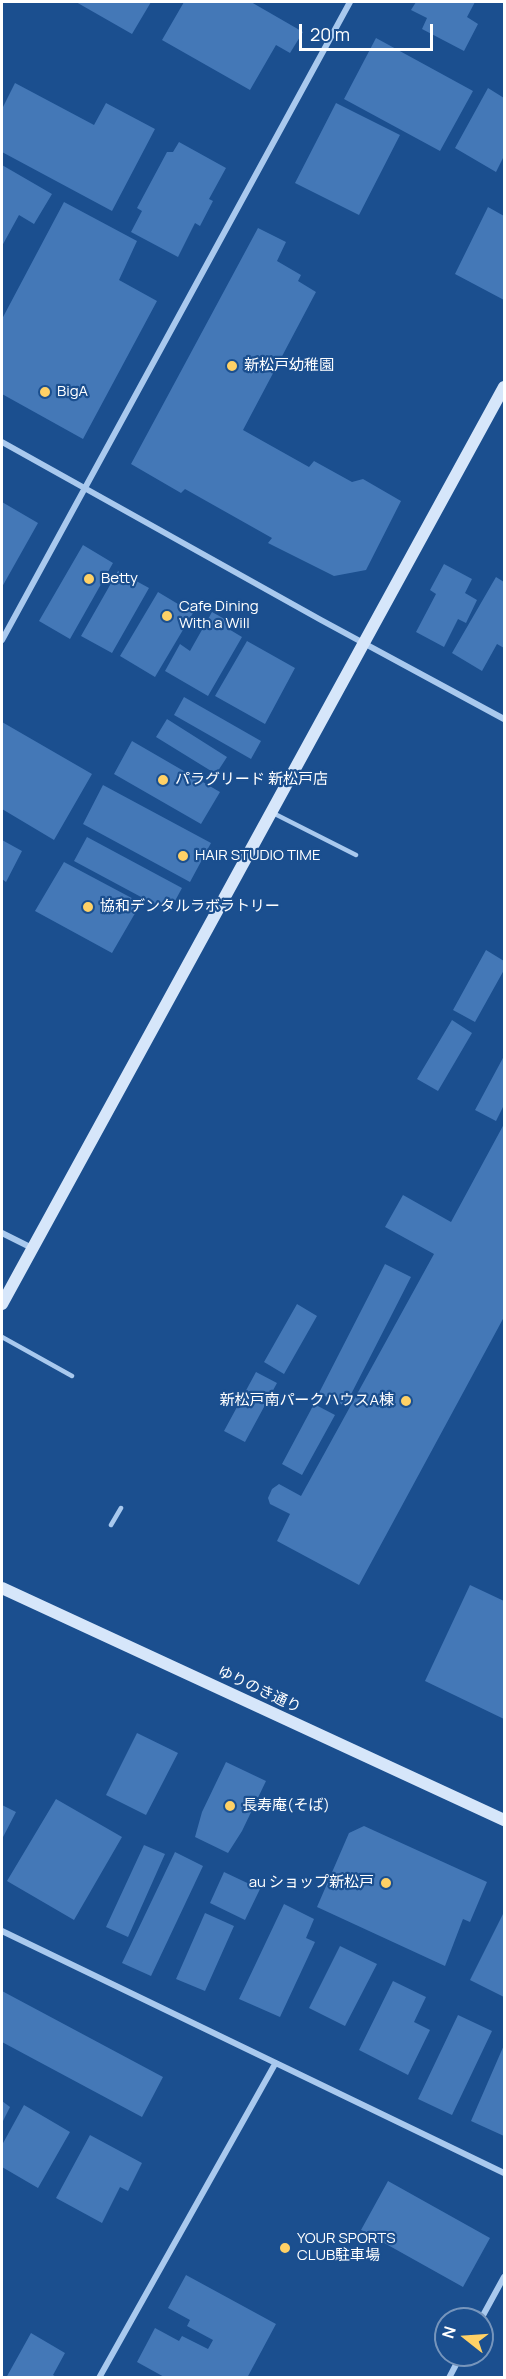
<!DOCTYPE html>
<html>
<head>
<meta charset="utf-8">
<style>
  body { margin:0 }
  #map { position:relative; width:506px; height:2379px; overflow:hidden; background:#1b4f8f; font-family:Manrope,sans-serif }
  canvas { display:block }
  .frame { position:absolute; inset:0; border:3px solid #fff; pointer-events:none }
  .north { position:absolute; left:434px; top:2307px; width:60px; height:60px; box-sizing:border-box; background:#1b4f8f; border:2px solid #7695bc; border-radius:50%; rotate:287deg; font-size:16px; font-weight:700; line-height:24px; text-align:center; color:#fff }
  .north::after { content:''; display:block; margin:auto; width:21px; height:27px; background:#ffd166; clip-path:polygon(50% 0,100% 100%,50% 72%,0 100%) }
  .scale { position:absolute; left:299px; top:24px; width:134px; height:27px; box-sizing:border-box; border:3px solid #fff; border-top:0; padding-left:8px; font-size:18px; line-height:21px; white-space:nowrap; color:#fff; -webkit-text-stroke:4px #1b4f8f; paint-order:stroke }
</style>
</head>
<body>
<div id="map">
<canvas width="506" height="2379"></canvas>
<div class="frame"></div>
<div class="north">N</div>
<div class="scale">20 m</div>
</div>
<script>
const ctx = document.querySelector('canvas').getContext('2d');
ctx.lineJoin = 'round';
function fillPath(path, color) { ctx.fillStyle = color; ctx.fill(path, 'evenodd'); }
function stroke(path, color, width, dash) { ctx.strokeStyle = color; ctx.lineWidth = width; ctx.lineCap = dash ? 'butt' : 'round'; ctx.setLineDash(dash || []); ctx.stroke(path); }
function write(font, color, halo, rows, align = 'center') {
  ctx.font = font + ' Manrope,"Noto Sans JP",sans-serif'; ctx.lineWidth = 4.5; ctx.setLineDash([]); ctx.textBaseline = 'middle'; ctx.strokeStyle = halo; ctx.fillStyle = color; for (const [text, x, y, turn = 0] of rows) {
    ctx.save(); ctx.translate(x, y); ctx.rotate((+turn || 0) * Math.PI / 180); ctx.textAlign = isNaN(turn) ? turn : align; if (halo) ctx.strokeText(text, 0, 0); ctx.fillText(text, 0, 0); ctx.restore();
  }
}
const building = new Path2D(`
  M76,2H151L132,34Z
  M184,2H251L303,32L290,53L276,45L250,90L162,40Z
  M416,2H475L467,17L478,24L464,51L422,29L427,18L411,10Z
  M376,38L473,91L440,151L344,99Z
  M15,83L94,125L106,103L155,129L112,211L2,152V109Z
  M488,88L504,98V156L496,172L455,148Z
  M336,103L400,135L359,215L295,183Z
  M179,142L226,168L209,199L213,201L200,226L195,223L178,257L131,232L142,211L137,208L167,152H173Z
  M2,165L52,194L34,224L19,215L2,246Z
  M64,202L137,241L119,280L157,301L83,439L2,394V319Z
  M488,207L504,216V300L455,274Z
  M258,228L286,242L277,261L301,275L298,281L316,292L243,430L309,467L314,461L352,482L363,479L401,501L366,570L334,576L268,543L272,538L185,489L181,493L131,464Z
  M2,502L38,523L2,587Z
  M83,545L113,563L70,639L39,621Z
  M444,564L472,579L465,593L477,600L466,623L458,619L444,647L416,632L436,594L430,590Z
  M118,571L149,588L112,653L81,636Z
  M496,577L504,582V648L497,644L482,671L452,653Z
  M158,592L193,613L155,677L120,656Z
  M212,612L230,622L227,628L242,637L208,696L165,671L180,644L190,651Z
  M247,641L295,668L265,724L215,696Z
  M184,697L261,741L251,759L174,715Z
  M167,719L227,757L216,774L156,737Z
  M2,722L92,774L54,840L2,809Z
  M132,741L220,792L201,824L114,774Z
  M103,785L211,843L190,882L83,824Z
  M87,837L182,888L169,912L74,861Z
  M2,840L22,851L6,882L2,879Z
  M64,862L141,903L112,953L35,911Z
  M486,950L504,961V970L475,1022L453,1010Z
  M452,1020L472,1033L438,1091L417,1079Z
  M504,1056V1105L496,1121L475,1110Z
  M504,1124V1317L359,1585L277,1541L290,1514L270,1504L268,1498L272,1489L279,1484L301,1496L434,1254L385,1227L403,1195L451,1222Z
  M385,1264L411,1277L345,1406L319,1393Z
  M297,1304L317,1316L284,1374L264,1362Z
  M256,1372L277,1383L245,1442L224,1431Z
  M314,1404L335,1415L302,1475L282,1464Z
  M470,1585L504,1601V1719L425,1681Z
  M137,1733L178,1753L146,1815L106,1795Z
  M226,1762L266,1781L242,1831L228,1853L195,1837L202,1812Z
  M56,1799L122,1837L74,1920L7,1881Z
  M2,1805L16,1812L2,1839Z
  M364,1826L487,1882L470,1922L463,1919L445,1966L317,1907L349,1833Z
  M144,1845L165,1854L128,1937L106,1927Z
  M175,1852L203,1866L151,1976L122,1963Z
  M224,1872L260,1889L245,1920L210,1903Z
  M284,1904L314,1919L306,1938L315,1942L280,2017L239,1999Z
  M504,1912V1997L470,1980Z
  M205,1913L234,1926L205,1991L176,1979Z
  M340,1946L377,1964L345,2026L309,2008Z
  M393,1981L426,1997L414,2022L430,2030L408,2075L359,2050Z
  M2,1991L163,2077L142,2117L2,2042Z
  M458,2015L492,2031L452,2115L418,2099Z
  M504,2045V2136L471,2121Z
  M2,2101L10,2107L2,2123Z
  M24,2105L70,2132L38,2188L2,2167V2145Z
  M90,2135L142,2163L128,2191L120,2187L102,2223L56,2198Z
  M388,2181L490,2238L463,2287L361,2230Z
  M186,2275L276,2324L247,2378H166L137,2362L155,2328L179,2341L182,2336L208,2349L213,2340L187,2326L190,2320L168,2308Z
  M31,2333L65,2353L53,2375L58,2378H6Z`);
const lane = new Path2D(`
  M273,813L356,855
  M2,1337L72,1376
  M111,1525L121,1508`);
const street = new Path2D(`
  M2,442L321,620L504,719
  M2,640L350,2
  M2,1233L32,1248
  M2,1931L504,2173
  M481,2319L504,2277
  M99,2378L275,2064
  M449,2378L461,2355`);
const secondary = new Path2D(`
  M2,1304L504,387
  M2,1588L504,1820`);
const markers = [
  [232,366,6,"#ffd166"],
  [45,392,6,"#ffd166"],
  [89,579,6,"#ffd166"],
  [167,616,6,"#ffd166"],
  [163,780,6,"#ffd166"],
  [183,856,6,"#ffd166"],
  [88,907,6,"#ffd166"],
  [406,1401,6,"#ffd166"],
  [230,1806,6,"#ffd166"],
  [386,1883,6,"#ffd166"],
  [285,2248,6,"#ffd166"]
];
const poiNames = [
  ["新松戸幼稚園",244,366],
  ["BigA",57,392],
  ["Betty",101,579],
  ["Cafe Dining",179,607],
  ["With a Will",179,624],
  ["パラグリード 新松戸店",175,780],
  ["HAIR STUDIO TIME",195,856],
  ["協和デンタルラボラトリー",100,907],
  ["新松戸南パークハウスA棟",394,1401,"right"],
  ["長寿庵(そば)",242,1806],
  ["au ショップ新松戸",374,1883,"right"],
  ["YOUR SPORTS",297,2239],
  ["CLUB駐車場",297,2256]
];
const streetNames = [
  ["ゆりのき通り",259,1690,25]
];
fillPath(building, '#4478b7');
stroke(lane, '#a9c9ee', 4.5);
stroke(street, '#a9c9ee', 6);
stroke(secondary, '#d6e6fa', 12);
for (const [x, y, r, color] of markers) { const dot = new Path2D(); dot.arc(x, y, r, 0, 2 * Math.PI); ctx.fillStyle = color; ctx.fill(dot); stroke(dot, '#1b4f8f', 2); }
write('15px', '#fff', '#1b4f8f', poiNames, 'left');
write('15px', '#fff', '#1b4f8f', streetNames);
</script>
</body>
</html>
